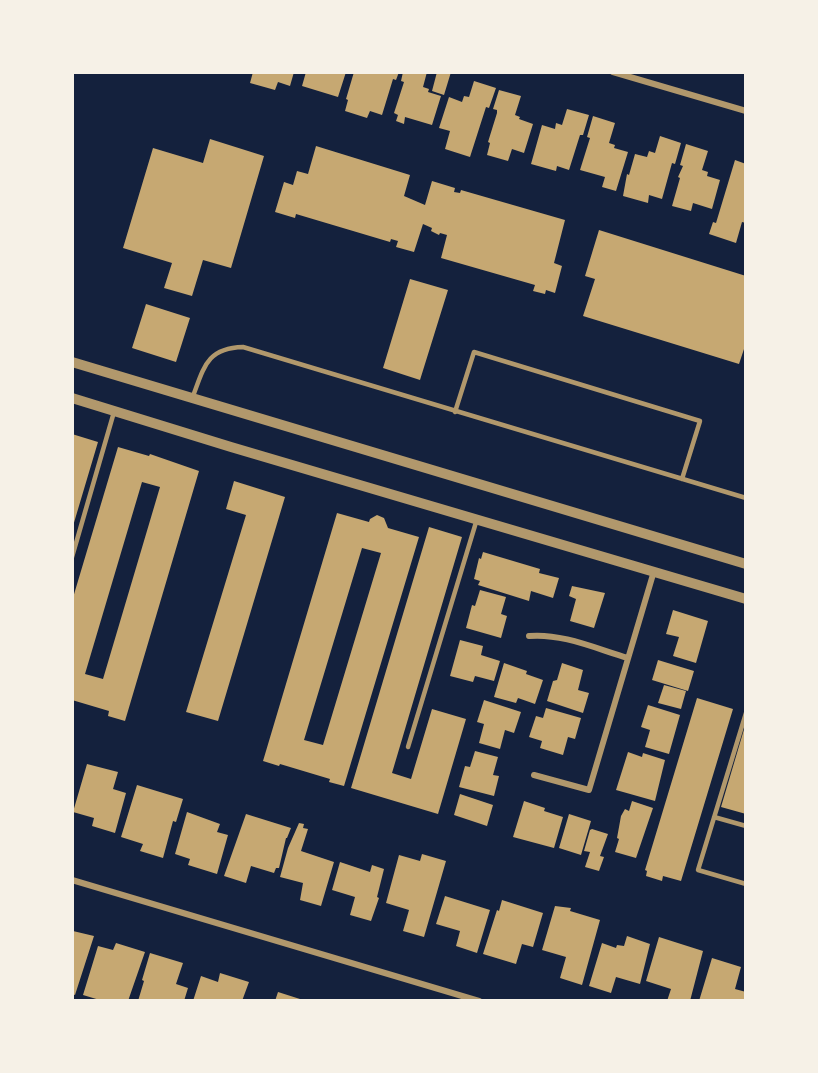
<!DOCTYPE html>
<html>
<head>
<meta charset="utf-8">
<style>
  body { margin:0 }
  #map { position:relative; width:818px; height:1073px; overflow:hidden; background:#14213d; font-family:Arial,sans-serif }
  canvas { display:block }
  .frame { position:absolute; inset:0; border:74px solid #f6f1e7; pointer-events:none }
</style>
</head>
<body>
<div id="map">
<canvas width="818" height="1073"></canvas>
<div class="frame"></div>
</div>
<script>
const ctx = document.querySelector('canvas').getContext('2d');
ctx.lineJoin = 'round';
function fillPath(path, color) { ctx.fillStyle = color; ctx.fill(path, 'evenodd'); }
function stroke(path, color, width, dash) { ctx.strokeStyle = color; ctx.lineWidth = width; ctx.lineCap = dash ? 'butt' : 'round'; ctx.setLineDash(dash || []); ctx.stroke(path); }
const building = new Path2D(`
  M253,72H294L290,86L278,82L275,90L250,83Z
  M306,72H346L338,97L302,86Z
  M354,72H399L396,80L393,79L382,115L370,111L367,118L345,111L348,100L346,99Z
  M403,72H427L423,87L429,89L428,92L441,96L432,125L405,117L404,124L396,121L398,115L394,113L404,82L401,81Z
  M437,72H451L444,95L432,91Z
  M474,81L496,88L489,108L486,107L470,157L445,149L450,131L439,128L449,97L462,102L464,96L469,97Z
  M499,90L521,96L515,115L520,117L519,119L533,124L524,153L512,149L508,161L487,155L490,143L488,142L497,113V110L493,109Z
  M567,109L589,115L583,135H580L569,170L557,166L556,171L531,164L542,125L555,129L556,123L562,125Z
  M593,116L615,123L609,143L615,145L614,148L628,152L616,191L602,187L605,177L580,170L590,138L587,137Z
  M660,136L681,143L675,164L672,163L662,199L649,195L648,203L623,196L627,174L629,175L635,154L647,157L649,151L655,153Z
  M210,139L264,156L231,268L203,260L192,296L164,288L172,263L123,248L153,148L203,163Z
  M686,144L708,151L702,170L708,172L707,176L720,180L712,209L693,203L691,211L672,206L680,178L678,177L683,166L680,165Z
  M316,146L410,175L404,196L425,205L432,181L455,188L454,192L460,193L461,190L565,220L554,263L562,266L555,293L546,290L545,294L533,291L535,285L441,258L447,235L440,233L439,235L431,231L432,228L423,224L414,252L396,247L398,241L391,239L390,242L296,214L295,218L275,212L284,182L293,185L297,171L308,174Z
  M735,160L746,164V223L742,222L736,243L709,234L713,222L716,223Z
  M599,230L746,276V343L739,364L583,316L595,279L585,276Z
  M410,279L448,290L420,380L383,368Z
  M146,304L190,318L176,362L132,348Z
  M72,434L98,442L73,526H72Z
  M118,447L149,456L150,454L199,471L125,721L108,716L109,711L72,700V601ZM142,482L160,487L103,679L85,674Z
  M234,481L285,497L218,721L186,712L246,515L226,509Z
  M337,513L369,522L370,519L377,515L384,518L388,528L419,537L344,786L329,782L330,779L280,764L279,766L263,761ZM362,548L381,553L323,745L304,740Z
  M429,527L462,537L392,773L411,779L432,709L466,719L438,814L351,788Z
  M483,552L540,569L539,573L559,578L553,598L531,591L529,601L478,585L480,581L474,579L479,558L481,559Z
  M572,586L605,593L594,628L570,621L576,599L569,596Z
  M480,590L506,597L501,614L507,616L501,638L466,628L472,605L475,606Z
  M673,610L708,621L696,663L673,656L679,637L666,634Z
  M460,640L483,646L481,655L500,661L494,681L475,676L473,682L450,676Z
  M658,660L694,671L688,691L652,680Z
  M504,663L527,671L526,674L543,680L535,704L518,698L516,703L494,697Z
  M562,663L583,670L578,690L589,693L583,713L547,701L553,681L557,680Z
  M664,685L686,691L681,709L658,703Z
  M697,698L733,709L681,881L663,876L662,881L646,876L647,871L645,870Z
  M484,700L521,712L514,733L505,730L500,749L479,743L484,724L477,722Z
  M648,705L680,715L669,754L645,747L650,730L641,727Z
  M546,708L581,718L575,739L568,737L563,755L540,748L542,741L529,737L536,716L543,718Z
  M745,726H746V814L721,807Z
  M475,751L498,757L493,775L499,776L494,796L459,787L465,766L470,767Z
  M628,752L642,757L643,753L665,760L655,801L616,790Z
  M87,764L118,772L113,789L126,793L115,833L92,826L94,818L73,812Z
  M137,785L183,799L176,822L173,821L163,858L140,851L143,844L121,837Z
  M460,794L493,805L487,826L454,815Z
  M524,801L545,808L544,811L563,817L554,848L513,837Z
  M632,801L653,808L636,858L615,852L619,839L617,838L621,816L625,809L629,811Z
  M187,812L220,824L217,832L228,835L217,874L188,865L190,859L175,854Z
  M246,814L291,828L287,838H286L279,868H276L274,873L251,866L246,883L224,876Z
  M569,814L591,821L581,855L559,848Z
  M299,823L304,824L303,828L308,829L301,851L334,862L321,906L300,900L303,883L280,877L288,848Z
  M592,829L608,834L600,856L604,857L599,871L585,867L590,852L584,851L590,830Z
  M422,854L446,861L424,937L403,931L409,910L386,903L399,855L420,861Z
  M340,862L370,872L372,865L384,869L377,897L379,898L371,921L350,915L355,897L332,890Z
  M445,896L490,910L477,953L456,946L460,931L436,924Z
  M502,900L543,913L533,947L522,944L516,964L483,954L497,910L499,911Z
  M555,906L571,908L570,911L600,920L582,985L560,978L566,957L542,950Z
  M73,931L94,936L75,995L72,994Z
  M627,936L650,944L640,984L616,977L611,993L589,986L602,943L616,948L617,945L624,946Z
  M659,937L703,951L690,1001H667L671,989L646,981Z
  M116,943L145,952L128,1001H103L83,995L98,946L113,950Z
  M150,953L183,963L176,984L188,988L184,1001H138L144,981L142,980Z
  M712,958L741,967L735,989L746,992V1001H699Z
  M220,973L249,982L242,1001H193L201,976L218,982Z
  M278,992L300,999L299,1001H275Z`);
const service = new Path2D(`
  M193,396C204,367 207,348 243,347L746,498
  M455,412L474,352L700,421L682,479
  M72,557L114,412
  M746,713L698,870L746,884
  M408,747L477,519
  M714,817L746,826`);
const minor = new Path2D(`
  M613,72L746,111
  M529,636C562,633 597,649 628,658
  M534,775L589,790L654,571
  M72,880L479,1001`);
const tertiary = new Path2D(`
  M72,362L746,564
  M72,398L231,447L746,599`);
fillPath(building, '#c6a872');
stroke(service, '#b1986c', 4.5);
stroke(minor, '#b1986c', 6);
stroke(tertiary, '#b1986c', 10);
</script>
</body>
</html>
